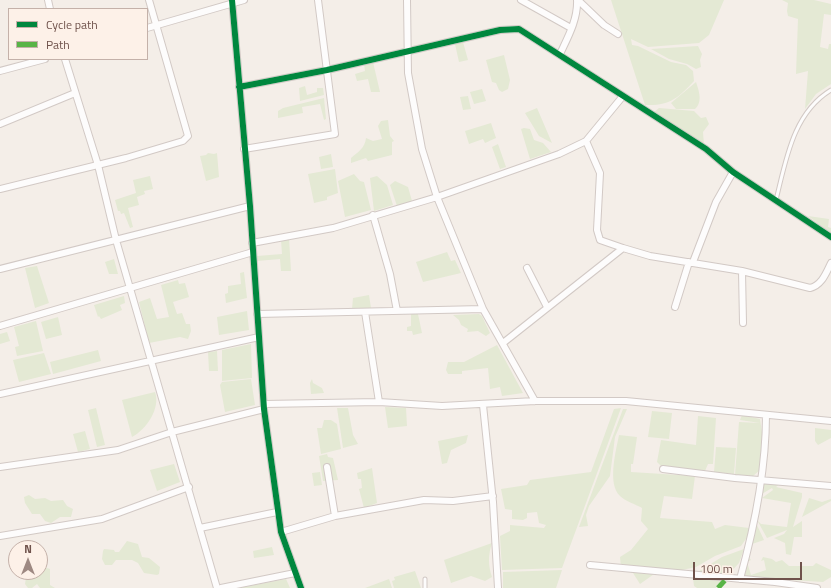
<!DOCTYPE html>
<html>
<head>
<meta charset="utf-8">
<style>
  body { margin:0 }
  #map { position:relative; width:831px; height:588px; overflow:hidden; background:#f4eee8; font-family:"Titillium Web",sans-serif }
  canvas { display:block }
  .legend { position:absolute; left:8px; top:8px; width:140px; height:52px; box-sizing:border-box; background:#fdf1e8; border:1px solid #c4b1a9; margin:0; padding:5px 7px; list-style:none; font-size:12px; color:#6f524b }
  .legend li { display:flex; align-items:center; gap:8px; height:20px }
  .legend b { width:20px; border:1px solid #c4b1a9 }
  .north { position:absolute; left:8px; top:540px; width:40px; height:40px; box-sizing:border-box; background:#fdf1e8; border:1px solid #c4b1a9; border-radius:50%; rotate:0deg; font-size:11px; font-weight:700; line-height:16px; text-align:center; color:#6f524b }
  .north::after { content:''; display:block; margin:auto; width:14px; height:18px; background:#9e8982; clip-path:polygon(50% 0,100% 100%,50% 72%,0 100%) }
  .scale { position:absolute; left:693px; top:562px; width:109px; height:18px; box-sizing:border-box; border:2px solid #6f524b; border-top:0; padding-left:5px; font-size:12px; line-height:14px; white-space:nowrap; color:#6f524b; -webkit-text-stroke:3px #fdf1e8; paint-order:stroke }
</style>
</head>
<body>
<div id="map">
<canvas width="831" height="588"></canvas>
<ul class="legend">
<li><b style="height:5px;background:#00873e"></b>Cycle path</li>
<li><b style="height:5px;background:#59b447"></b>Path</li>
</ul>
<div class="north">N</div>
<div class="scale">100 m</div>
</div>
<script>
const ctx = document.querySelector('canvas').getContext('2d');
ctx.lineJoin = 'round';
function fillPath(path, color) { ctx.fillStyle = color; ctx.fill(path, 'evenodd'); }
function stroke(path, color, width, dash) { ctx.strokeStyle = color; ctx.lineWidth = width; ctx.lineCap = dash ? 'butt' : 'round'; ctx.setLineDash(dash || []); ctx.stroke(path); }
const green = new Path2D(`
  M611,0H724L709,35L699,43L648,47L631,39L632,45L638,46L671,62L686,65L693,71L694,81C678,98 670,106 645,105Z
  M782,0H814L831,4V15L824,14L820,47L828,49L829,44H831V84L816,94L805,109L808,71L796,74L798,19L788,16L787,11L788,3Z
  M463,42L468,60L459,62L455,44Z
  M698,46L702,54L700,60L701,67L696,69L687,64L669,59L651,49Z
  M504,55L510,80L508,89L502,92L499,90L496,83L492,82L486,60Z
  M373,62L380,92H371L368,79L357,81L355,74L365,71L364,64Z
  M696,82C699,91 703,102 695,109H676L671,103Z
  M305,86L307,95L317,92V88H323L324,95L300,101L299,88Z
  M482,89L486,101L474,104L470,92Z
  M468,96L471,109L463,110L460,97Z
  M324,98L326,119L324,120L320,104L302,107L303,113L278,118V111L283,108Z
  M537,108L552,143L539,136L525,113Z
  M659,108L694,111L701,118L706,117L709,124L703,132L704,145L654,112Z
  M388,120L390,136L394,141L392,142V155L368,161L366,158L351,163V158C358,152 365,148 366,138L373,141L382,139L378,126L381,121Z
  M491,123L496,138L485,143L483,139L469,144L465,131Z
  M524,128L530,129L534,140L543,143L551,152L530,159L521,129Z
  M498,144L506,167L500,169L492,147Z
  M208,153L214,154L217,153L219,177L206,181L200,156L206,155Z
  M331,154L333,167L321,169L319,157Z
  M335,169L338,193L327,197V200L314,203L308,174Z
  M354,174L360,181L364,182L371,210L345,217L338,181Z
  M150,176L153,189L144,191L145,194L137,197L139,205L128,208L133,227L130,228L124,213L121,214L120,211H118L115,200L136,193L133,180Z
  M377,176L387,185L393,205L374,211L370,178Z
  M395,181L408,187L412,201L397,206L390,185Z
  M808,216L829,219L828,227L831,228V233Z
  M289,238L291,271H281L280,259L257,261V256L282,254L281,240Z
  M447,252L451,261L455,260L461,273L423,282L416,262Z
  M114,259L118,274H109L105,262Z
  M37,266L49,303L35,308L25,268Z
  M244,272L247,298L226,303L225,294L228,293V286L241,284L240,273Z
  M178,280L179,284L185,283L189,297L173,302L177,314L182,313L186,324H190L191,331L188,339L180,337L149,343L139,302L150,298L157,319L169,317L161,285Z
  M369,295L371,308L352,309L353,298Z
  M124,296L125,303L120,305L122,310L101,319L99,316L98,317L94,305Z
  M247,311L249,330L219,335L217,317Z
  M411,314H418L422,333L413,335L412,331H407V327L411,326Z
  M479,314L482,316L490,333L486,336L478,331L467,332L468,329L461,325L459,320L453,315Z
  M58,317L62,335L46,339L41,322Z
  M36,321L43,351L17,356L15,347L19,346L14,327Z
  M7,332L10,341L0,344V334Z
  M251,344L252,378L222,381V350Z
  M497,345L523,393L502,396L500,387L490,389L488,368L462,371V374H448L446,370L448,362H464Z
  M98,350L101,361L53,374L50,362Z
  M217,351L218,371H209L208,352Z
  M44,353L51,374L19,382L13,360Z
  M251,379L255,405L225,412L220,385L222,382Z
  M312,379L313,383L322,388L324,393L311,394L310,383Z
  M155,392C161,408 146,430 132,437L122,400Z
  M385,407L406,408L407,426L388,428Z
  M96,408L105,445L97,447L88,410Z
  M337,408H348L353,435L358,444L343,448Z
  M621,408L562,568L502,570L500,536L510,531V525L544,528L546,525L539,523L537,512L527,513V518L523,520L512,519V510L505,509L501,489L527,485L530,480L591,472L614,409Z
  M623,409H627L615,437L610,476L589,506L586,515L588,526L579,527Z
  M652,411L672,413L669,439L648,437Z
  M742,415L760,419L764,445L760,470L753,476L735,475L739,422L760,423L740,420Z
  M698,416L716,418L713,464H708L705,471L661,466L657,462L661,440L696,445Z
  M324,420H331L337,424L341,449L321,454L317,428H322Z
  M815,428L831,430V438L818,445L815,441Z
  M85,431L90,449L78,452L73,434Z
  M468,435L466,443L451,450L447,463L442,464L438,441Z
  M619,435L637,437L633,464H631V472L695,476L692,499L664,496L660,518L712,522L715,529L725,525L749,528L748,536L741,546L715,556L696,567L682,570L657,572L640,584L633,573L621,568L620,557L631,550L648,529L641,521L642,508C635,504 625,501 620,496C607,484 616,451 619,435Z
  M716,447L736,448L734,474L714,472Z
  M327,454L328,457L333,458L338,480L323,481L319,456Z
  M174,464L180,482L157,491L150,470Z
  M372,468L377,503L364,508L359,489L362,488L361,479H358L357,473Z
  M320,472L322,485L314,486L312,473Z
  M763,481L782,482L776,487L802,493V497L793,527L802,521V537H794L791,555L786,554L785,543L774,538L784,534L787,530L767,538L757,520L761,524L787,527L791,503L762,498L773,490L772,488L760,495Z
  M29,495L35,499L45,498L51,501L63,500L67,506L73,509L71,517H60L51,523L45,521L40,514H32L25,503L24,497Z
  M809,498L822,502L831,499V501L802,517Z
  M756,523L764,540L749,545Z
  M127,541L138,544L142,557L149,558L160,567L159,574L157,575L144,573L138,563L132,560H116L112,565H105L102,559L103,551L104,549L114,550L115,552H119Z
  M492,543C488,555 488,566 492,577L485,581L471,576L451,583L444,560Z
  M272,547L274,555L254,558L253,551Z
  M744,549L739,563L727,576L696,573L722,557Z
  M748,556L751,560L747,562L751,575L766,570L764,560L761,561L763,557L772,559L776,562L782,560L789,566H813L816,563L831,570V577L823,582L742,577L745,557Z
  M44,567L50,569V585L55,588H40L37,584L32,588H28L25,584L26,578L33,572L40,574L42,568Z
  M562,570L556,588H503V572Z
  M415,571L421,588H394L392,581L395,580L394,577Z
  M693,578L722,581L716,588H697L694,586Z
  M286,579L290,588H238Z
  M389,579L392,588H365Z`);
const service = new Path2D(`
  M776,200C786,160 793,113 831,90
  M425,588V579`);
const minor = new Path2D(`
  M48,0L50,9
  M232,0L250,206L264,409L281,532L301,588
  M407,0L408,73L422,149L437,197L483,309L535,401
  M521,0L571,28
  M578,0L604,25L618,34
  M147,28L244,0
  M560,54C568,37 578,19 577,0
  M65,59L98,165L116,240L217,588
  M0,71L45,59
  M239,87L327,70L500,30L519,29L706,149L733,172L831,237
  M0,124L75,93
  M244,149L335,134L318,0
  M0,189L126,158L183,141L188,136L149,0
  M373,215L390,274L397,311
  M252,243L333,228L437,197L559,154L586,141L623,96
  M623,248L650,256L742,271L810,288C822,285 826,273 831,263
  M693,262L716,202L733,172
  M527,268L547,307
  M0,269L250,206
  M742,271L743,323
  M675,307L689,262
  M365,312L379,402
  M257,314L483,309
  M0,326L253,252
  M503,343L623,248L600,240L597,230L600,173L586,141
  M0,394L259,337
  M264,404L379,402L442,406L535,401H626L831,421
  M483,405L493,502L498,588
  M0,467L118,450L172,432L264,409
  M327,467L335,516
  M663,469L735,478L831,486
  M200,528L277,512
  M281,532L335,516L424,500L453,501L493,496
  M0,536L102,519L189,487
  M590,565L775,582L817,588
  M740,579C755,525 766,471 766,415
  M221,588L295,573`);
const quiet = new Path2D(`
  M718,588L727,578`);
const cycleway = new Path2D(`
  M232,0L250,206L264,409L281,532L301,588
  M239,87L327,70L500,30L519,29L706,149L733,172L831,237`);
fillPath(green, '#e4e9d4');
stroke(service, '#d2c9c5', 5);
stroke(minor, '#d2c9c5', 8);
stroke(service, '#fdfcfc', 3);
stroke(minor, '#fdfcfc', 6);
stroke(quiet, '#59b447', 5, [10, 5]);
stroke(cycleway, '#00873e', 6);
</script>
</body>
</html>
